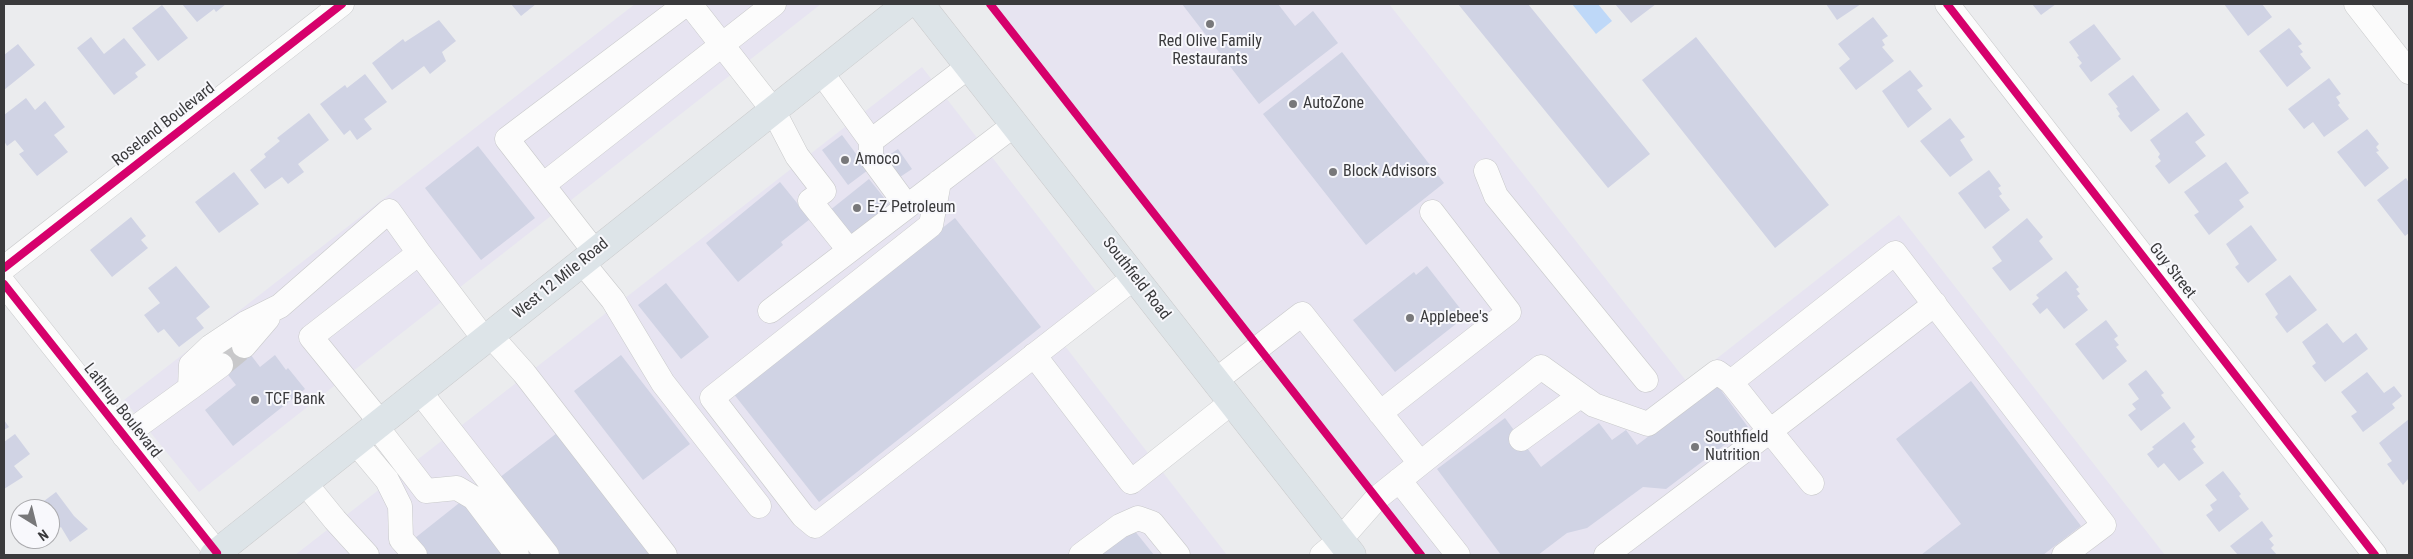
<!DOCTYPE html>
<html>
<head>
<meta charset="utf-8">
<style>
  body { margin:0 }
  #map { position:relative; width:2413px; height:559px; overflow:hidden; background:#ebecee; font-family:"Roboto Condensed",sans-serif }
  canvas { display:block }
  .frame { position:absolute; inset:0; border:5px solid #3a3a3c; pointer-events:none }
  .north { position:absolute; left:10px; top:499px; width:50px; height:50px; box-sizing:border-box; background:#f8f8fc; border:1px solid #acacaf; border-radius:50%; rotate:144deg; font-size:14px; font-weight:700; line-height:20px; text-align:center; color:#3a3a3c }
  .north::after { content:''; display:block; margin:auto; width:18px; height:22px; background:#78787a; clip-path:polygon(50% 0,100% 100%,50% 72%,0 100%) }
</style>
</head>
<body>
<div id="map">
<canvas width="2413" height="559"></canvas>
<div class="frame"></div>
<div class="north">N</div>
</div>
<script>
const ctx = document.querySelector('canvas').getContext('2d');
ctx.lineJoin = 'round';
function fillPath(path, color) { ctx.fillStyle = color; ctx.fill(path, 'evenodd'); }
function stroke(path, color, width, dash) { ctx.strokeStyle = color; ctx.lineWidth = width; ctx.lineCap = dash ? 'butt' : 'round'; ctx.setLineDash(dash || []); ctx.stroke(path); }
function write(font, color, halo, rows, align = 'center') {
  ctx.font = font + ' "Roboto Condensed",sans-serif'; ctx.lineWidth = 4; ctx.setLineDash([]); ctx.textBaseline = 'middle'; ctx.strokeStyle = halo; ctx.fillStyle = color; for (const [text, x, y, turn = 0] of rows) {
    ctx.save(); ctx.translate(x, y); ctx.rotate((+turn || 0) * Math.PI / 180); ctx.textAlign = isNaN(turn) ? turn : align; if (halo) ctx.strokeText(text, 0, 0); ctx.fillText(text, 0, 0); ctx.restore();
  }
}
const commercial = new Path2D(`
  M635,4H821L199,492L124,400Z
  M993,4H1389L1687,382L1899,215L2165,555H1423Z
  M922,67L1096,291L1051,328L1227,555H295Z`);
const water = new Path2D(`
  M1572,4H1598L1612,21L1596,34Z`);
const building = new Path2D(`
  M182,4H226L216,12L214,9L197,22Z
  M511,4H536L521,16Z
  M1182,4H1278L1295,26L1313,11L1338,43L1259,104Z
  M1458,4H1528L1650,154L1608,188Z
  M1615,4H1656L1631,23Z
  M1826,4H1861L1837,20Z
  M2032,4H2056L2041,15Z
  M2224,4H2262L2272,17L2248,36Z
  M162,5L188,38L158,61L132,28Z
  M1873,17L1888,36L1882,40L1885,45L1882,47L1894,61L1856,90L1839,68L1850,59L1838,44Z
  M439,20L456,41L442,52L446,61L430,74L424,66L392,90L372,63L403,39L405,42Z
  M2094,24L2121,59L2091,82L2079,66L2082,63L2077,57L2079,56L2069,42Z
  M2289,28L2302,44L2298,46L2303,52L2300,54L2311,68L2287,87L2259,51Z
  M91,37L104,54L124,38L146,65L135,73L138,77L114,95L77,48Z
  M1696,37L1829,205L1775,248L1642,80Z
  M18,44L35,65L4,90V55Z
  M1342,52L1444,183L1366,245L1263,114Z
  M1910,70L1923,86L1917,90L1932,109L1908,128L1882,91Z
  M365,74L387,102L364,119L372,129L357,140L350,130L344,135L320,104L345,85L347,88Z
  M2133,75L2160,110L2131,132L2118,116L2120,114L2116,108L2118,107L2108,94Z
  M2329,78L2341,94L2336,97L2340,103L2338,105L2349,119L2324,137L2313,122L2304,129L2288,109Z
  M26,98L35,110L45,101L65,127L54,135L68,152L37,176L19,154L24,151L15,140L7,146L4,141V115Z
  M2187,112L2205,135L2195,142L2206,156L2169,184L2155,166L2161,161L2158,157L2160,154L2150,140Z
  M309,113L329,140L298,164L304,172L288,184L282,177L265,189L250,170L266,157L264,154L280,141L277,138Z
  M1950,118L1965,137L1960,140L1973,160L1950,177L1920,141Z
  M2367,129L2379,144L2376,147L2379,151L2376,152L2389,168L2365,187L2337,152Z
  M842,135L868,170L848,185L822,150Z
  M478,146L535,218L481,260L425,188Z
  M898,149L912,169L894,181L880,161Z
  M2226,162L2249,193L2239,200L2244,207L2209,235L2194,215L2199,212L2184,192Z
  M1989,170L2001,186L1998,188L2002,194L1999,196L2010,210L1985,229L1958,193Z
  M234,172L259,204L219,233L195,202Z
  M2406,178L2409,183V233L2405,236L2377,200Z
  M869,179L889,204L849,236L829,211Z
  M780,182L810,219L781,242L783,245L738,282L706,243Z
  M131,217L146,236L141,240L148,248L112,277L90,250Z
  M955,218L1041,327L819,502L733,393Z
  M2027,218L2043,237L2039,241L2053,259L2010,291L1992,268L2002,261L1992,247Z
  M2251,225L2277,260L2248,283L2235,267L2239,264L2226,244Z
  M176,266L210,307L196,318L204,328L179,347L164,329L158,333L144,315L160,303L148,288Z
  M1427,266L1466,316L1395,372L1353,320L1414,272L1416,275Z
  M2066,271L2079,287L2076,289L2080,294L2077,296L2088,310L2064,329L2047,308L2040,314L2032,304L2039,298L2036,295Z
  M2290,275L2317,310L2287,333L2275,317L2278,314L2265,294Z
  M666,283L709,337L681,359L638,305Z
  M2106,320L2118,336L2114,339L2119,345L2116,347L2127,361L2103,380L2075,344Z
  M2327,323L2343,343L2356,333L2368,349L2325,382L2312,366L2316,363L2302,342Z
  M234,333L260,367L275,355L286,370L288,368L305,389L233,446L205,410L236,385L210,352Z
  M621,355L690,444L643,480L574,391Z
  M2146,370L2164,393L2161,395L2171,408L2141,431L2128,415L2136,409L2132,404L2139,399L2128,384Z
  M2367,372L2384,393L2394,386L2402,396L2392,404L2395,408L2363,432L2351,416L2357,412L2341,392Z
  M1971,381L2081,526L2043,555H1921L1961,524L1896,439Z
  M1717,385L1748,427L1666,489L1643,487L1587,528L1567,533L1538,555H1501L1437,469L1505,418L1541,467L1599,423L1612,440L1626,430L1637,445Z
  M2409,419V478L2403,485L2387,464L2392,461L2379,443Z
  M4,420L9,427L4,430Z
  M2184,422L2195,437L2191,441L2196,447L2193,449L2204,463L2179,481L2164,463L2158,468L2147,454L2154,449L2152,447Z
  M557,433L652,555H559L499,478Z
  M15,434L30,454L14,466L23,477L4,489V442Z
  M2223,471L2241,494L2239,496L2249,509L2219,532L2206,515L2213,510L2210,505L2217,500L2205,485Z
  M56,492L74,516L88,529L70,542L61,527L55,531L50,525V509L36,507Z
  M463,500L510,555H417L410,542Z
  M2262,521L2273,536L2269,539L2274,545L2271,548L2277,555H2238L2230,546Z
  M1134,530L1154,555H1101Z`);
const minorTunnel = new Path2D(`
  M221,365L244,346`);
const minor = new Path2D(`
  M690,4L773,110L797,156L824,191L810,201L849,250
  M1947,4L2375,555
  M2356,4L2409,72
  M821,72L871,141L968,67
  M871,141V157L907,206
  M1486,171L1496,196L1646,380
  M939,182L931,225L712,398L803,516L815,526L1135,277
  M543,185L774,4
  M595,252L507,139L686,4
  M582,262L613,300L663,383L759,506
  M4,268L342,4
  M4,284L219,555
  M770,311L1014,125
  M491,336L524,373L665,555
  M244,346L268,318
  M1034,355L1131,482L1232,402
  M1215,381L1302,314L1420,463
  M1731,382L1895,253L2104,525L2064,555
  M190,388L221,365
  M420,392L547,555
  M1380,413L1509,312L1432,212
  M381,423L311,337L419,253L485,340
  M377,427L426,491L457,488L474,498L517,555
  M124,436L190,388L191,365L210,347L246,323L280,306L389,211L419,253
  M1521,439L1580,396
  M356,443L387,480L400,506L401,539L415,555
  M1399,480L1458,555
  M305,483L335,520L367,555
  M1812,483L1770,431L1935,304
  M1081,555L1120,526L1138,518L1152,523L1178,555
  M1322,555L1340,540L1377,498L1541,367L1594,405L1648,424L1717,372L1731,382L1770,431L1606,555`);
const major = new Path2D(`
  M920,4L1352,555
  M214,555L907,4`);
const cycleway = new Path2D(`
  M990,4L1421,555
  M1947,4L2375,555
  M4,268L342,4
  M4,284L217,553`);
const markers = [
  [1210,24,5,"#78787a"],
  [1293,104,5,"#78787a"],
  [845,160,5,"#78787a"],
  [1333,172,5,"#78787a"],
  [857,208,5,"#78787a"],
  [1410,318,5,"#78787a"],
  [255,400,5,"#78787a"],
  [1695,447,5,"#78787a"]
];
const poiNames = [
  ["Red Olive Family",1210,42,"center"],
  ["Restaurants",1210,60,"center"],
  ["AutoZone",1303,104],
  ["Amoco",855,160],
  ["Block Advisors",1343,172],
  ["E-Z Petroleum",867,208],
  ["Applebee's",1420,318],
  ["TCF Bank",265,400],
  ["Southfield",1705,438],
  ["Nutrition",1705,456]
];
const streetNames = [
  ["Roseland Boulevard",164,125,-38],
  ["Guy Street",2172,271,52],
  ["West 12 Mile Road",561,279,-39],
  ["Southfield Road",1136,279,52],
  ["Lathrup Boulevard",122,411,52]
];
fillPath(commercial, '#e7e4f1');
fillPath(water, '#bed8f8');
fillPath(building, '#d0d3e4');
stroke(minorTunnel, '#c8c8ca', 24, [24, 12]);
stroke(minor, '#c8c9ca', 25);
stroke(major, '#c9c9ca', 29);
stroke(minor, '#fcfcfc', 24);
stroke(major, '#dde4e8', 28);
stroke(cycleway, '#d6006c', 8);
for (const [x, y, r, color] of markers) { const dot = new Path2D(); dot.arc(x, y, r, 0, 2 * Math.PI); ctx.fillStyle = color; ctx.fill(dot); stroke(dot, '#f8f8fc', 2); }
write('16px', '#3a3a3c', '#f8f8fc', poiNames, 'left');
write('16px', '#3a3a3c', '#f8f8fc', streetNames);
</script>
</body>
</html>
